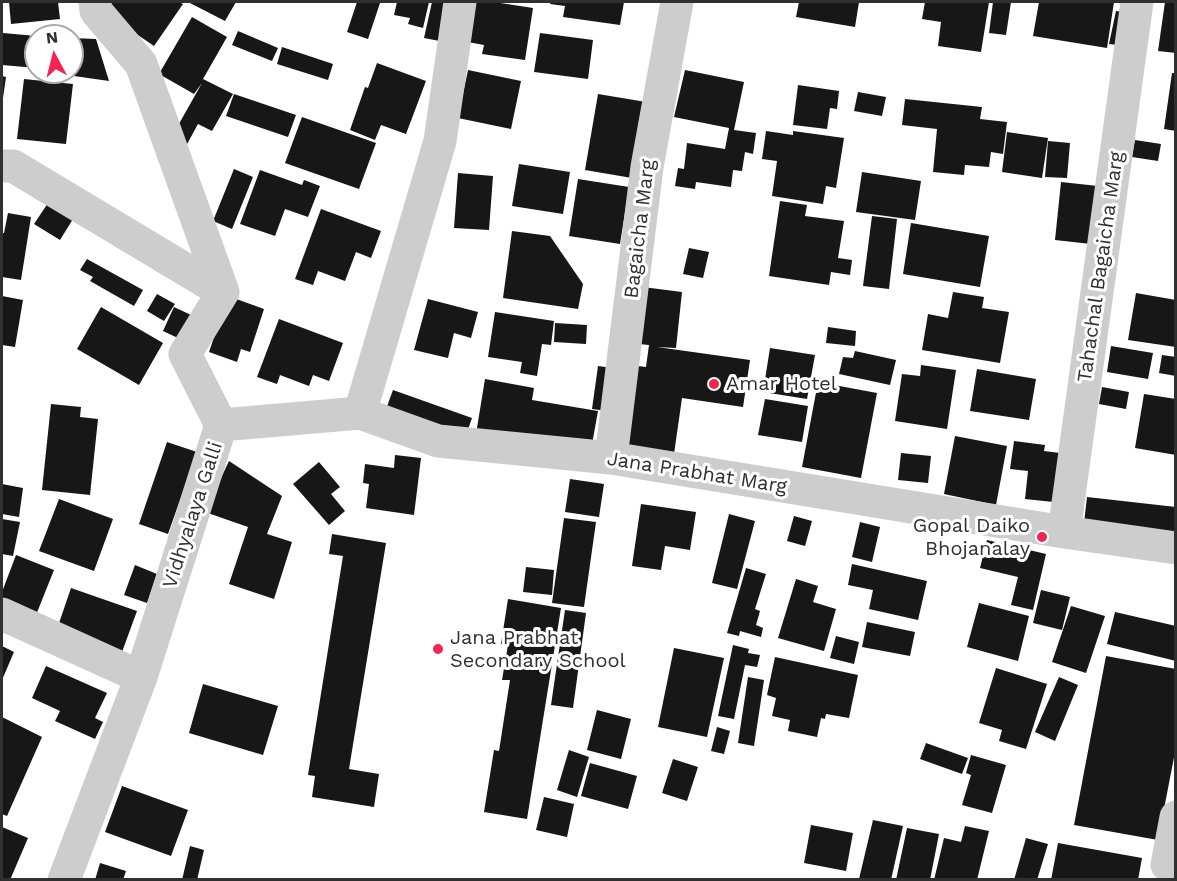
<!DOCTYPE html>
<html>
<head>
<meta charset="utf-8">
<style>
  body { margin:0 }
  #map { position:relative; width:1177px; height:881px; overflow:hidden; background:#fff; font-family:"Work Sans",sans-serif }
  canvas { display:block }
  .frame { position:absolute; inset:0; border:3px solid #303030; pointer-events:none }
  .north { position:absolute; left:24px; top:24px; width:60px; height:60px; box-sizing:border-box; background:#fff; border:2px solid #acacac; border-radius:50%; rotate:353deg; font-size:16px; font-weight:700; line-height:24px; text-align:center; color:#303030 }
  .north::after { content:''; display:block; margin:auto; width:21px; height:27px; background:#f5234f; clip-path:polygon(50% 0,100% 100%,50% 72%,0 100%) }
</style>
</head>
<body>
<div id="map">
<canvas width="1177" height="881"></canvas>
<div class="frame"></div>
<div class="north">N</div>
</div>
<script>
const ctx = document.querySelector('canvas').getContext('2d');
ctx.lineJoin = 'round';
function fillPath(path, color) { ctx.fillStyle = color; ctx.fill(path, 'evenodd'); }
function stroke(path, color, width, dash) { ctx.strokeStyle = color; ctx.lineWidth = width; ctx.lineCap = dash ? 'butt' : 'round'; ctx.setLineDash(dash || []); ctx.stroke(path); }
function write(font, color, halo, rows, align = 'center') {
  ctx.font = font + ' "Work Sans",sans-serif'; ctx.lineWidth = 6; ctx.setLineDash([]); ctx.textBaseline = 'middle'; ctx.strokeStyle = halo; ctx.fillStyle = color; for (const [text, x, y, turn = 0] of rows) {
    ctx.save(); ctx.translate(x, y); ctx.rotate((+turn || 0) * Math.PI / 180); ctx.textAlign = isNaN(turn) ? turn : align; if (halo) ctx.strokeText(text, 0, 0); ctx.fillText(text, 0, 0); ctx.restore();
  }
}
const building = new Path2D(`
  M9,2H58L60,19L11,24Z
  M98,2H179L183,4L154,46L132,31Z
  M188,2H236L225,21Z
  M357,2L380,3L368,39L347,32Z
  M397,2H429L423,28L408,24L410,18L394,15Z
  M432,2H458L450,43L424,38Z
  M469,2H494L533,8L525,60L482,54L484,45L462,41Z
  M551,2H624L620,25L563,17L565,6L550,4Z
  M799,2H859L855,27L796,17Z
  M925,2H989L981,52L938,46L941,22L922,19Z
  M993,2H1011L1006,35L989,33Z
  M1039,2H1114L1107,48L1033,36Z
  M1165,2H1176V53L1158,51Z
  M1116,11L1124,12L1117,45L1109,44Z
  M192,17L227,37L203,79L233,94L212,131L198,124L186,146L171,138L202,83L194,94L159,74Z
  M238,31L278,48L272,61L232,45Z
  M3,33L36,36V68L2,65Z
  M540,33L593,40L588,79L534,72Z
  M72,38L96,39L109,81L53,73L72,72Z
  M282,47L333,64L328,80L277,64Z
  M377,63L426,81L406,134L381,125L375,140L350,130L365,87L368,88Z
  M468,70L521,81L511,129L458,118Z
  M685,70L744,82L734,130L756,133L753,154L745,152L742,171L733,170L731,187L696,182L695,189L675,186L678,168L684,169L687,143L725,149L729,128L674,117Z
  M1172,73H1176V131L1164,129Z
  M2,76L6,77L3,98H2Z
  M24,79L73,84L66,144L17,139Z
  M798,85L839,91L837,109L830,108L827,129L793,125Z
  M858,92L886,97L882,116L854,111Z
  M234,94L296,115L288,137L226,116Z
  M598,94L646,102L632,178L585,170Z
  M905,99L982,107L980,119L1007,122L1003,154L991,152L989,167L965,165L964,175L933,172L937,129L902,125Z
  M302,117L376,143L359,189L285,163Z
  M766,131L793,135V131L844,138L836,188L826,186L823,204L772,196L777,161L762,159Z
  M1007,132L1048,138L1042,178L1002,172Z
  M1135,140L1161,144L1158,161L1132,157Z
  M1048,141L1070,143L1067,178L1045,177Z
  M519,164L570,172L563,214L512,206Z
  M234,169L253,177L232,229L213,221Z
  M260,170L302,185L304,180L320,186L308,217L285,209L275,236L240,224Z
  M862,172L921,181L915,220L856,212Z
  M458,173L493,176L489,230L454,228Z
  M578,179L629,187L620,244L569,236Z
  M1061,182L1098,186L1091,244L1055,240Z
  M780,201L807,205L805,216L844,221L838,258L852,260L850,275L831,272L829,285L769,276Z
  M48,203L73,219L60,240L34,224Z
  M321,209L381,231L371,258L356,252L345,281L318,271L313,285L295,279Z
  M8,213L31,217L21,280L2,277V233H4Z
  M872,216L897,219L889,289L863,286Z
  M911,223L989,236L980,287L903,274Z
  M512,231L550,236L583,284L578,309L503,298Z
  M689,248L709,252L703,278L683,274Z
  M87,259L143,290L134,306L90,281L93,277L80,270Z
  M635,286L682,292L676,348L657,347L750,360L743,407L682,398L673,461L616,452L629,365L646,367L649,345L628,343Z
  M953,292L984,297L982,308L1009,312L1000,363L922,350L928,314L948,318Z
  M1136,293L1176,300V347L1128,340Z
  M157,294L175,304L164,321L147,311Z
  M2,296L23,300L15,347L2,345Z
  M228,296L264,309L250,352L241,349L237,362L209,352Z
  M428,299L478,312L471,338L454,333L448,358L414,350Z
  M101,307L163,343L139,385L77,349Z
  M174,307L191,315L180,339L163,331Z
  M495,312L554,321L551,345L542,344L537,376L520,373L522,362L488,357Z
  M279,319L343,343L329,381L313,375L309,386L280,375L277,384L257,377Z
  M555,323L587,325L586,344L554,342Z
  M828,327L856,331L855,346L826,343Z
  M1111,346L1153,353L1148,379L1107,372Z
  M770,348L815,355L807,399L763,392Z
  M855,351L896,360L890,385L839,374L843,357L853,358Z
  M1162,355L1176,357V376L1159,373Z
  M921,365L956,370L947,429L895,421L902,374L920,376Z
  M598,366L621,369L615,412L592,409Z
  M977,369L1036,379L1029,420L970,411Z
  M485,379L534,388L532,400L598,411L591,450L476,434Z
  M818,382L877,393L861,478L802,467Z
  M1102,387L1129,392L1126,409L1099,404Z
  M393,390L472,418L465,438L386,409Z
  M1144,394L1176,399V455L1135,448Z
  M765,399L808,406L802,442L758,435Z
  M51,404L81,407L80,417L98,419L90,495L42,490Z
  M955,436L1007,446L996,505L944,494Z
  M1014,441L1045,445L1044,451L1068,454L1063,503L1025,499L1028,471L1010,469Z
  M167,442L197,452L168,534L139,524Z
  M901,453L931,456L928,483L898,480Z
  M395,455L421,458L414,515L366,508L369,484L363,483L365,464L394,468Z
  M229,461L282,496L267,534L292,542L274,599L229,584L248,527L205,512Z
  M319,462L340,487L331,494L345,511L329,525L293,484Z
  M570,479L604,484L599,517L565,512Z
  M2,484L23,488L19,517L2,514Z
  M1087,497L1176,507V533L1084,523Z
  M59,499L113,519L94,571L39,551Z
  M641,504L696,512L690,550L665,546L661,570L632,566Z
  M729,514L755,521L737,589L712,583Z
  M794,516L812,521L805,546L787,541Z
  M564,518L596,522L584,607L552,603Z
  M2,519L20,522L13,556L2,554Z
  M860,522L880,527L872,562L852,557Z
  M332,534L386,543L349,769L379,774L374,807L312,797L315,776L308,775L343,556L329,554Z
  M987,540L1046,554L1033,610L1011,605L1018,577L980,568Z
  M16,555L54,570L36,615L2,602V592Z
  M852,564L927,581L918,620L869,609L873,590L848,585Z
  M135,565L157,574L147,603L124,595Z
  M526,567L554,570L552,595L523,592Z
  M746,568L766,574L755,609L760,611L756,625L763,628L761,637L740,631L739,636L727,633Z
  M796,579L818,586L813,602L836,609L824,651L778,638Z
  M71,588L137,611L122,652L57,629Z
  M1041,590L1070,597L1062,630L1033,623Z
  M508,599L561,608L527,819L484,812L494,750L499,751L510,680H502L508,645L501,644Z
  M979,603L1029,616L1018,661L967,647Z
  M1071,606L1105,616L1086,673L1052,662Z
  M565,610L586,613L573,708L551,705Z
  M1115,612L1176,626V661L1107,644Z
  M867,622L915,632L910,656L862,647Z
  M836,636L859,642L854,664L830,658Z
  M733,645L749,649L748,653L760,655L757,667L745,665L734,719L718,716Z
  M2,646L14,652L2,680Z
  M674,648L724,658L707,737L658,727Z
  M1106,656L1176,669V747L1158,840L1074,825Z
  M775,657L858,675L849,718L826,714L825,719L821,718L817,737L788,731L790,720L772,716L776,698L767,695Z
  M46,666L107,693L95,718L103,722L95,739L55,721L60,711L32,698Z
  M996,668L1047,684L1026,749L999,741L1002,730L979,723Z
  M748,677L764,680L754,746L738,743Z
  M1059,677L1078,685L1055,741L1035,732Z
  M203,684L278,706L263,755L189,733Z
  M597,710L631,719L621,759L587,750Z
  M2,717L42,737L7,816L2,814Z
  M717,727L730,731L724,754L711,751Z
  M926,743L968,758L962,774L920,759Z
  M569,750L589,757L577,797L557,790Z
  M971,755L1006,765L992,813L962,805L971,775L966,773Z
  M673,759L698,767L687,801L662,793Z
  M590,763L637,776L628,809L581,796Z
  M122,786L188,810L171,856L105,832Z
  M544,797L574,804L567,837L536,830Z
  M873,820L903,826L891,880L859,879Z
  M811,825L853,833L846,871L804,863Z
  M965,826L989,831L977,880H934L944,838L961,842Z
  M2,827L28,838L10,880H2Z
  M907,828L939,834L930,880H896Z
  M1026,838L1048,844L1037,880H1014Z
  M1058,843L1142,858L1138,880H1051Z
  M190,846L204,850L197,880H182Z
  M100,863L126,871L123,880H95Z`);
const minor = new Path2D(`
  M2,166H13L223,292
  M360,413L440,141L460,2
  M221,425L360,413L438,441L611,458L1064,532L1176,548
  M611,458L647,167L677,2
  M1064,532L1137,2
  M2,614L141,677
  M1176,817L1167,865L1176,868
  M64,880L141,677L221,425L185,354L223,292L141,64L96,11L95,2`);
const markers = [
  [714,384,6,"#f5234f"],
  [1042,537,6,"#f5234f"],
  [438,649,6,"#f5234f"]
];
const streetNames = [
  ["Bagaicha Marg",640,229,-83],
  ["Tahachal Bagaicha Marg",1101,267,-82],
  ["Jana Prabhat Marg",697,473,9],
  ["Vidhyalaya Galli",193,515,-72]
];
const poiNames = [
  ["Amar Hotel",726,384],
  ["Gopal Daiko",1030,526,"right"],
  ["Bhojanalay",1030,549,"right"],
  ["Jana Prabhat",450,638],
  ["Secondary School",450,661]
];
fillPath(building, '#171717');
stroke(minor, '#cdcdcd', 33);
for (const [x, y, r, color] of markers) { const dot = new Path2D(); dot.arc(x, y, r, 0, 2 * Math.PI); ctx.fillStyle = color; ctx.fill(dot); stroke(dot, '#fff', 2); }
write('20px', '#303030', '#fff', streetNames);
write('20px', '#303030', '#fff', poiNames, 'left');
</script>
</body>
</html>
